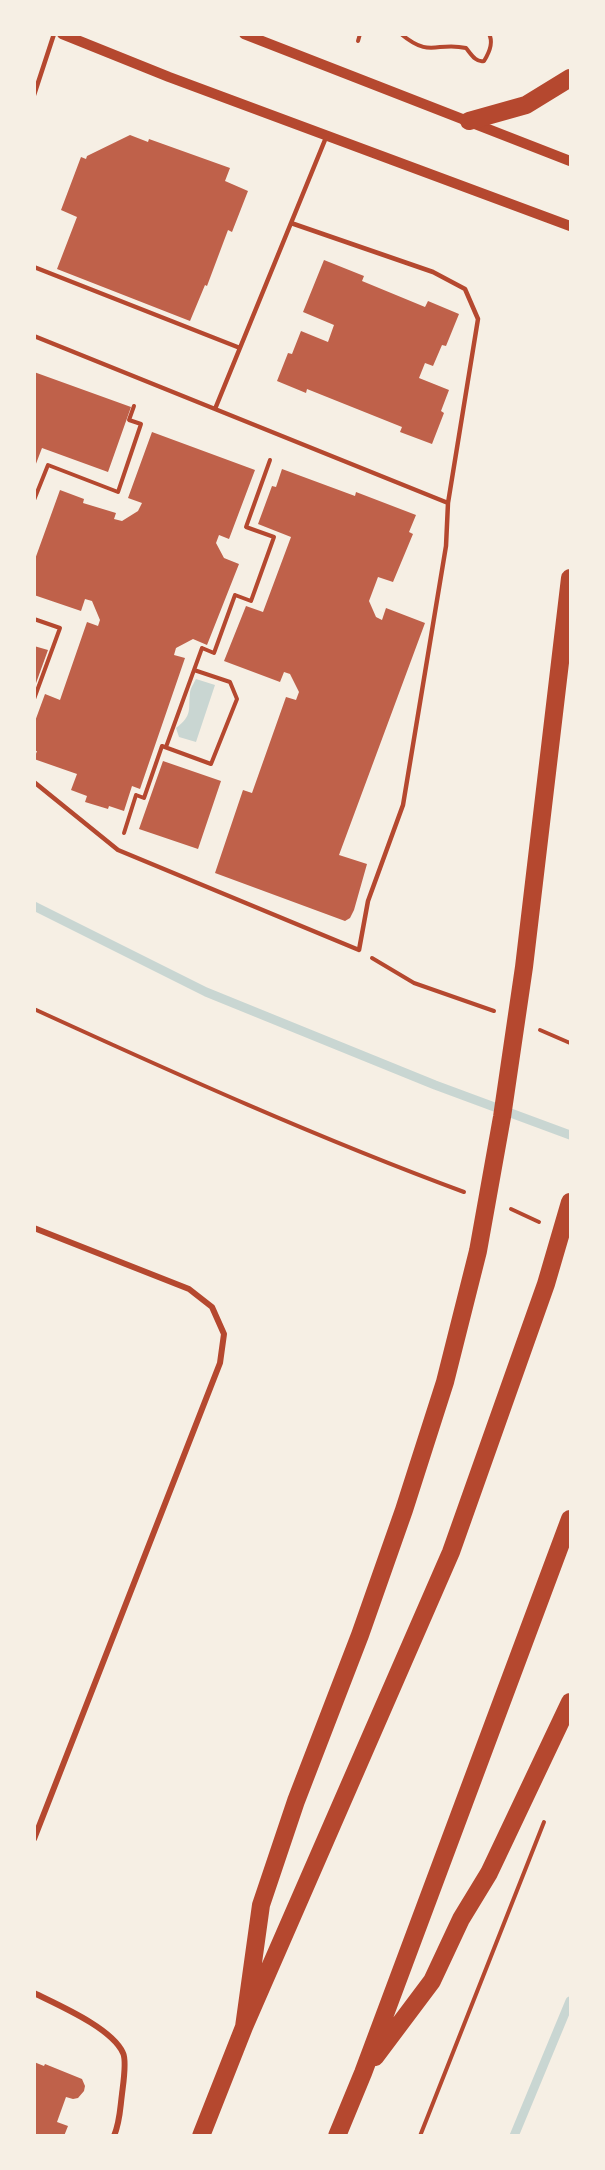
<!DOCTYPE html>
<html>
<head>
<meta charset="utf-8">
<style>
  body { margin:0 }
  #map { position:relative; width:605px; height:2170px; overflow:hidden; background:#f6efe4; font-family:"PT Sans",sans-serif }
  canvas { display:block }
  .frame { position:absolute; inset:0; border:36px solid #f6efe4; pointer-events:none }
</style>
</head>
<body>
<div id="map">
<canvas width="605" height="2170"></canvas>
<div class="frame"></div>
</div>
<script>
const ctx = document.querySelector('canvas').getContext('2d');
ctx.lineJoin = 'round';
function fillPath(path, color) { ctx.fillStyle = color; ctx.fill(path, 'evenodd'); }
function stroke(path, color, width, dash) { ctx.strokeStyle = color; ctx.lineWidth = width; ctx.lineCap = dash ? 'butt' : 'round'; ctx.setLineDash(dash || []); ctx.stroke(path); }
const water = new Path2D(`
  M196,679L215,685L196,742L179,737L176,728C193,715 188,710 190,693C190,689 194,683 196,679Z`);
const stream = new Path2D(`
  M34,906L206,992L435,1085L570,1135
  M514,2136L570,2001`);
const building = new Path2D(`
  M130,135L148,142L149,139L230,168L225,181L248,191L232,232L228,230L207,286L205,285L190,321L57,269L77,217L61,210L81,157L86,159L87,156Z
  M324,260L364,276L362,281L425,307L428,301L459,314L446,346L442,345L433,366L425,363L419,378L449,390L441,411L444,413L432,444L400,432L402,427L307,389L306,393L277,381L288,353L292,354L301,331L328,342L334,325L303,312Z
  M34,372L131,407L108,472L42,448L34,469Z
  M152,432L255,470L229,539L219,535L216,543L224,558L239,564L207,645L193,639L176,648L174,655L185,658L140,789L132,786L124,811L109,806L108,809L85,802L87,796L71,790L77,774L34,759L37,751H34V724L45,694L60,700L87,622L98,626L100,620L92,601L85,599L81,611L34,595V562L60,490L84,499L83,503L116,513L114,519L122,521L138,511L142,503L128,498Z
  M282,469L355,496L356,492L416,515L409,532L413,534L393,582L378,577L369,601L376,617L382,620L386,608L425,623L339,855L367,864L354,910L350,918L345,921L215,873L243,790L252,793L286,697L296,700L299,692L290,674L284,672L280,682L224,661L246,606L263,612L291,537L258,524L272,486L276,487Z
  M34,646L48,650L35,686H34Z
  M163,761L221,781L198,849L139,829Z
  M34,2062L44,2066L45,2064L82,2079L85,2086L84,2091L78,2098L73,2099L66,2097L57,2122L68,2126L64,2136H34Z`);
const path = new Path2D(`
  M401,34C431,59 436,41 466,48C471,54 476,63 484,61C489,53 494,43 489,34
  M358,41L360,34
  M34,500L48,465L118,492L141,424L129,420L134,406
  M34,619L60,628L34,699
  M194,670L202,648L214,653L235,595L251,601L274,537L246,527L270,460
  M124,833L136,795L144,798L162,746L211,764L237,699L230,682L194,670L166,747
  M372,958L414,983L494,1011
  M34,1009C176,1074 318,1138 464,1192
  M540,1030L570,1043
  M511,1209L539,1222
  M420,2136L544,1822`);
const service = new Path2D(`
  M34,95L54,34
  M34,267L240,348
  M34,336L448,503
  M215,409L327,135
  M34,782L118,850L359,950L368,901L403,805L446,546L448,503L478,319L465,289L433,272L291,223`);
const minor = new Path2D(`
  M34,1228L189,1289L212,1307L224,1334L220,1363L34,1839
  M34,1993C58,2005 112,2028 123,2053C127,2061 123,2085 122,2094C120,2109 120,2122 114,2136`);
const tertiary = new Path2D(`
  M62,34L169,77L570,226
  M244,34L570,161`);
const motorway = new Path2D(`
  M469,121L526,105L570,78
  M244,2027L261,1905L296,1801L360,1635L404,1510L445,1382L478,1251L502,1117L524,967L570,578
  M375,2057L432,1981L461,1919L489,1873L570,1702
  M201,2136L244,2027L451,1552L546,1284L570,1202
  M337,2136L363,2073L570,1519`);
fillPath(water, '#c9d6d2');
stroke(stream, '#c9d6d2', 9);
fillPath(building, '#bf614a');
stroke(path, '#b5482f', 4);
stroke(service, '#b5482f', 4.5);
stroke(minor, '#b5482f', 6);
stroke(tertiary, '#b5482f', 10);
stroke(motorway, '#b5482f', 18);
</script>
</body>
</html>
